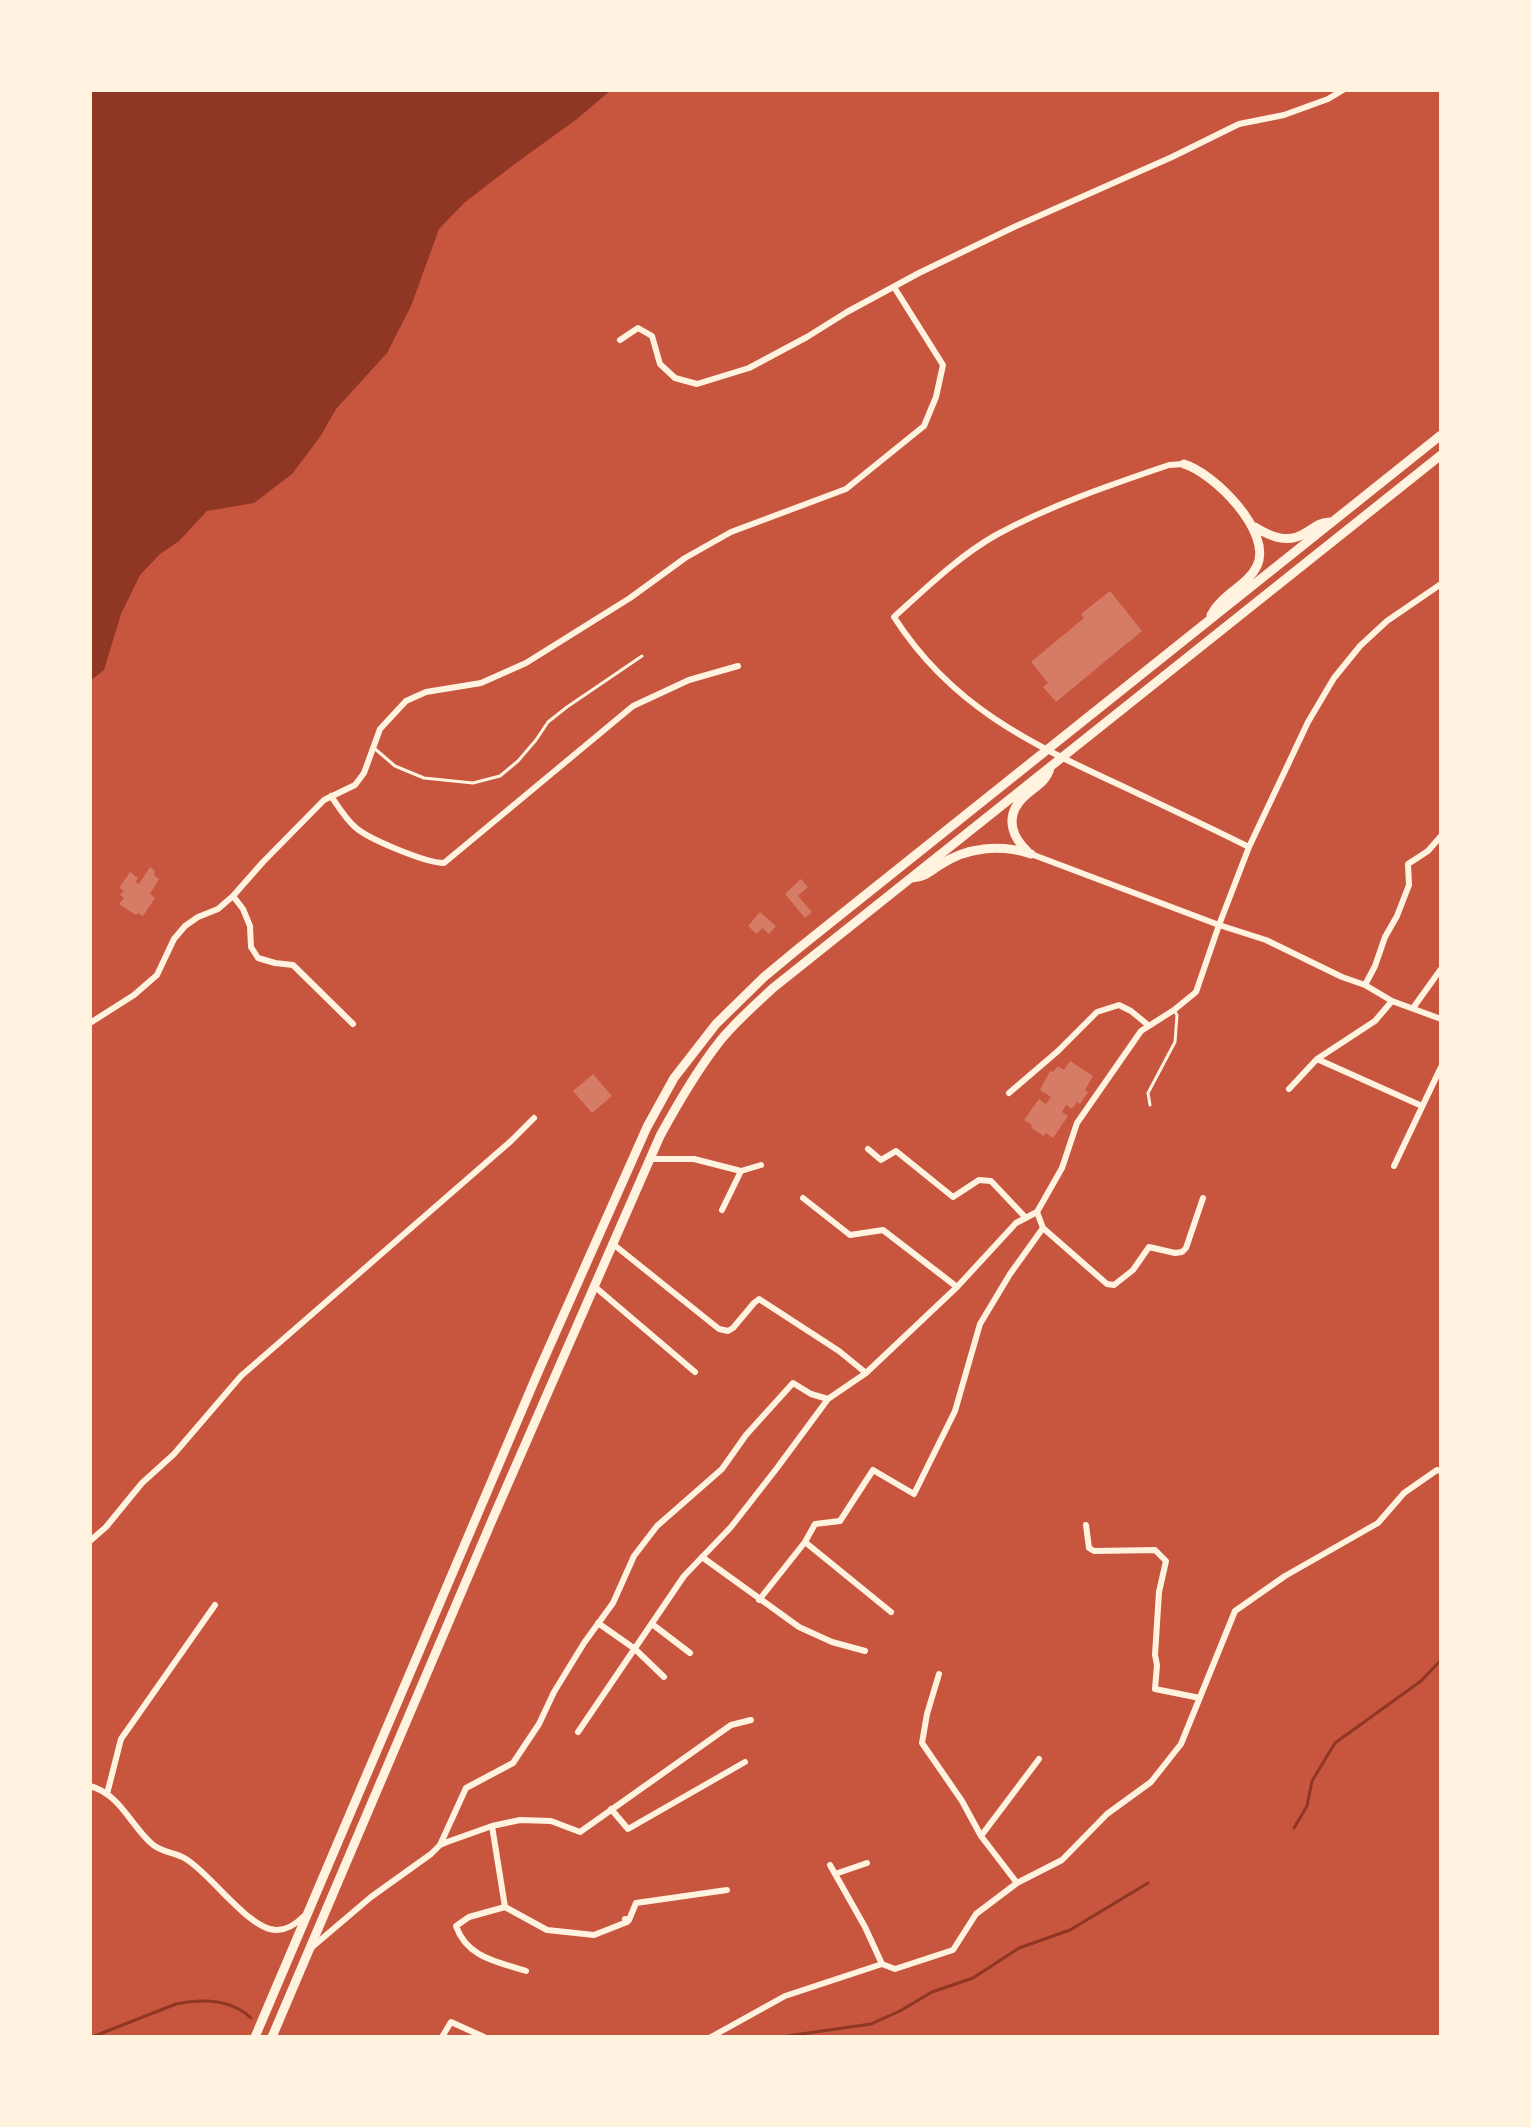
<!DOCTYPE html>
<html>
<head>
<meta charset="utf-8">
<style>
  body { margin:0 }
  #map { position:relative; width:1531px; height:2127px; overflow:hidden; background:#c8553d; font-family:"Exo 2",sans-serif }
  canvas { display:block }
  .frame { position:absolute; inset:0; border:92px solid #fff3e0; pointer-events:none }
</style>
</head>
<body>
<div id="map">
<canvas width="1531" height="2127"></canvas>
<div class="frame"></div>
</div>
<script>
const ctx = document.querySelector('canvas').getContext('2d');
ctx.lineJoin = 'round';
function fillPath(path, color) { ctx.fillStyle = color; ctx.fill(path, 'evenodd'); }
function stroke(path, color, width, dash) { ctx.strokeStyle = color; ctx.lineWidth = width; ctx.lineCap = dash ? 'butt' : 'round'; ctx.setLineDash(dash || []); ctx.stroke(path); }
const water = new Path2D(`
  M90,90H611L577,119L516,163L464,203L439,229L411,306L387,353L336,409L320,437L292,474L254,503L207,511L179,541L160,554L140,575L121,614L104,670L90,681Z`);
const stream = new Path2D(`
  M1294,1828L1307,1806L1312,1781L1335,1743L1421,1681L1441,1660
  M92,2037L176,2004C201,1999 231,1999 251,2018
  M780,2037L871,2024L900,2011L932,1992L973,1978L1019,1948L1070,1930L1148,1883`);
const building = new Path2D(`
  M1110,591L1142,631L1056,702L1043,687L1048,683L1031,662L1084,618L1081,614Z
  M150,867L155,871L154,875L159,879L150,894L155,898L143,916L138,913L136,915L119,904L124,898L120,895L124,891L119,888L130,872L138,878L135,882L139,884Z
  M801,879L808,887L798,896L812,912L805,918L785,894Z
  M760,912L776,926L769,934L762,928L757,934L748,926Z
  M1070,1061L1093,1076L1085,1090L1088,1092L1080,1104L1077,1102L1072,1109L1066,1105L1062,1112L1068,1116L1053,1138L1046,1133L1044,1136L1031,1128L1032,1125L1024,1120L1039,1099L1046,1104L1051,1097L1040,1090L1050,1071L1053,1072L1058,1066L1064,1070Z
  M593,1074L612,1096L592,1113L573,1091Z`);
const service = new Path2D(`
  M374,748L395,766L424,778L473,783L500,776L518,761L536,740L548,722L567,707L642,656
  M1150,1105L1148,1093L1175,1042L1177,1015L1174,1010`);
const minor = new Path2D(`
  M620,340L638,328L652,336L660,364L675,378L697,384L749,368L807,337L847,312L919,273L1014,227L1172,157L1239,124L1284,115L1328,99L1343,90
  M1184,464L1169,465C1110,485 1051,505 996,535C959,556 926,588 894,617C951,706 1029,743 1122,786C1164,806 1207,826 1249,847
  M331,796C338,806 345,818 355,827C368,839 426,863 444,863L633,706L689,680L738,666
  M1031,854L1219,925L1266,940L1342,977L1365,985L1392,1001L1441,1019
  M233,896L243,909L250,926L251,947L258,958L275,963L293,965L353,1024
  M1365,985L1375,966L1385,937L1397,916L1409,885L1408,864L1428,851L1441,836
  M1413,1008L1441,969
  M90,1023L134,995L157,975L174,939L185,926L198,917L218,909L233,896L263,862L324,800L355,785L364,773L380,729L406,701L426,692L481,683L526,663L630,598L685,558L731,532L846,489L924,426L936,397L943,365L894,287
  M1317,1059L1422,1106
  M1289,1089L1317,1059L1375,1021L1392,1001
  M1009,1093L1058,1051L1097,1012L1119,1005L1131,1011L1148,1025
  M868,1149L881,1160L896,1151L953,1197L979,1180L991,1181L1026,1218
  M650,1159H694L741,1171
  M1394,1166L1441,1067
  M803,1198L850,1235L883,1230L957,1287
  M722,1210L741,1171L761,1165
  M1043,1228L1107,1284L1114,1285L1133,1270L1149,1247L1175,1253L1182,1252L1186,1248L1203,1198
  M613,1244L719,1329L728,1331L733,1328L754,1303L759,1299L839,1351L866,1373
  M594,1286L695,1372
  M1086,1525L1089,1548L1094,1551L1155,1550L1166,1561L1159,1592L1155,1655L1157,1665L1155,1689L1200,1698
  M90,1541L106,1527L142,1483L174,1454L241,1376L511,1141L534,1118
  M805,1542L891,1612
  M702,1557L799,1627L832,1642L865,1651
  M759,1600L805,1542L815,1524L840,1521L873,1470L914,1494L955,1411L980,1324L1010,1274L1043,1228L1037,1212
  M598,1623L635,1649L664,1677
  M652,1624L690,1653
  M939,1674L927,1714L922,1743L962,1801L981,1836L1017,1883
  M578,1732L684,1576L731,1527L777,1468L828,1399L866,1373L957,1287L1016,1223L1037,1212L1062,1168L1077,1123L1141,1031L1174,1010L1196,992L1219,925L1249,847L1308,722L1334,678L1360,646L1387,621L1441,584
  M90,1786C120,1794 131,1826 152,1844C162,1853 176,1852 186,1859C211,1874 250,1931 277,1930C288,1930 297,1923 304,1916
  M107,1794L121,1739L215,1605
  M611,1809L628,1829L745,1762
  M492,1826L505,1907
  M981,1836L1039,1759
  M440,1845L466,1788L513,1763L539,1724L554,1692L584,1643L613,1603L634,1556L657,1526L722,1469L746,1435L793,1383L811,1394L828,1399
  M830,1865L865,1927L882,1964
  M835,1874L867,1863
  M505,1907L547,1930L594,1935L627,1922L625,1919L629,1920L636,1903L727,1890
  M505,1907L469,1917L456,1926C467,1958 498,1962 526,1971
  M311,1948L371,1897L431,1854L440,1845L447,1842L492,1826L520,1820L551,1821L580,1832L731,1725L751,1720
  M442,2037L451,2022L484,2037
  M711,2037L785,1996L882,1964L895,1969L953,1950L976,1914L1017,1883L1062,1860L1107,1814L1151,1782L1181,1744L1235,1611L1285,1576L1378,1523L1404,1493L1437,1470L1441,1471`);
const trunk = new Path2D(`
  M1184,464C1214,473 1273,532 1257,566C1248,585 1222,594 1211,615
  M1255,527C1271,537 1288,544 1305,533C1314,528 1318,523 1329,522
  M1028,852C1013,838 1005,819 1020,801C1031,788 1046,784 1050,768
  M912,878C925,877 929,872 940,865C967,847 1000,844 1031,854
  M255,2037L539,1370L647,1127L674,1078L716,1024L764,977L799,948L1441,435
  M272,2037L493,1518L660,1136C678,1103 697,1070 720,1041C736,1021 755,1005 773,988L1441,455`);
fillPath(water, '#8f3625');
stroke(stream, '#8f3625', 3);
fillPath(building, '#d67c66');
stroke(service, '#fff3e0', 3);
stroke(minor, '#fff3e0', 6);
stroke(trunk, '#fff3e0', 9);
</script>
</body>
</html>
